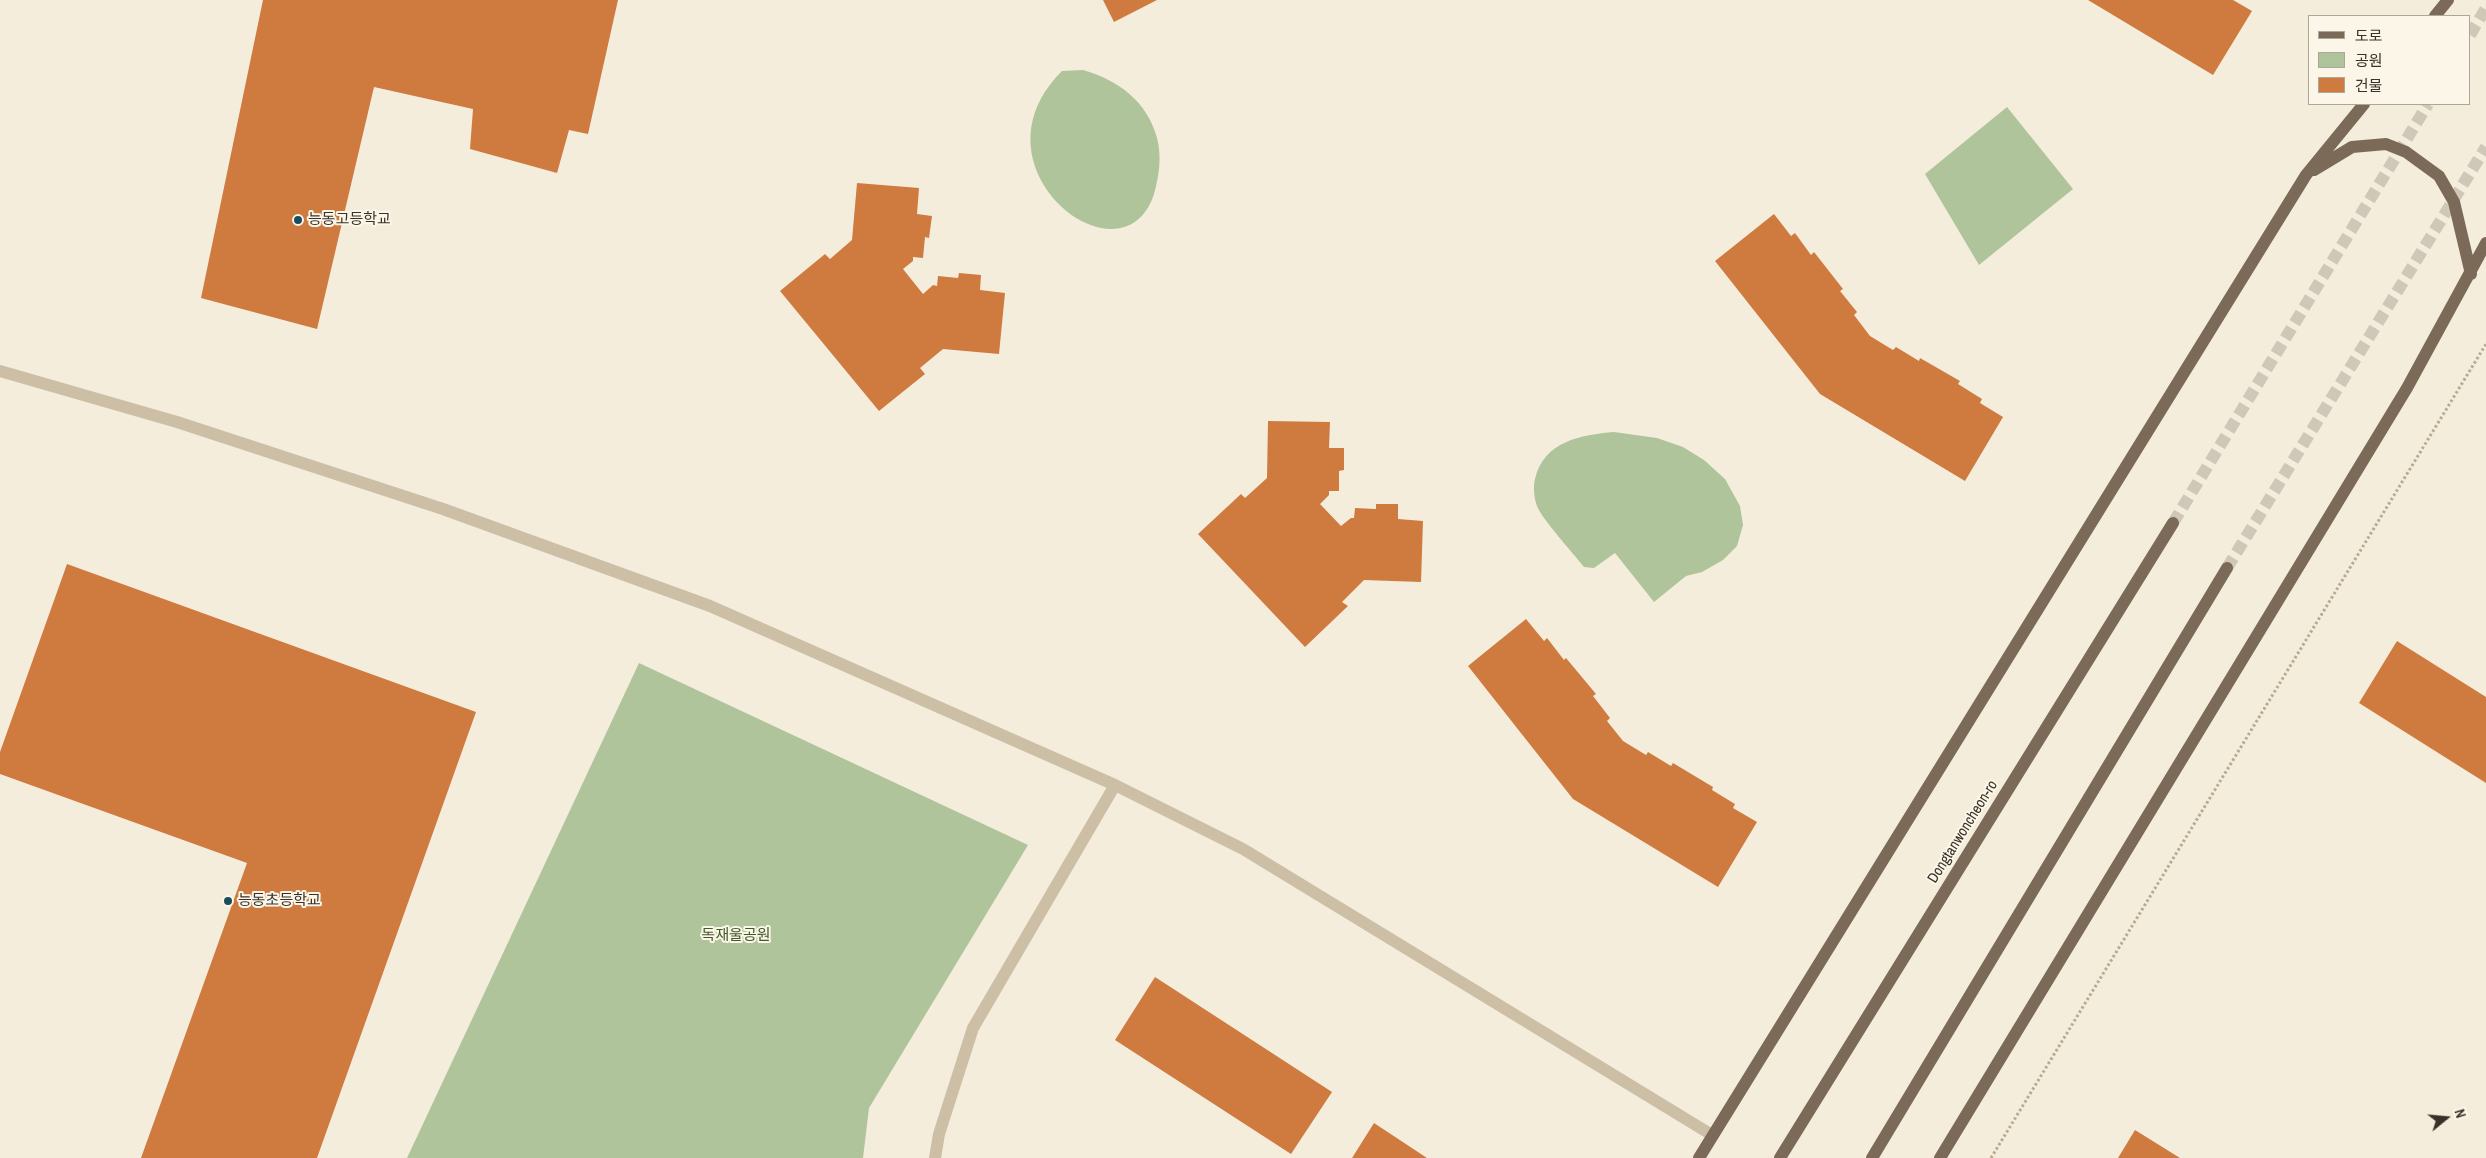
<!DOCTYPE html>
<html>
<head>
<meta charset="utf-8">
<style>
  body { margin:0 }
  #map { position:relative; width:2486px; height:1158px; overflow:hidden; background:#f4eddc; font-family:"Archivo Narrow","Noto Sans KR",sans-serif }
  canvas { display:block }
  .legend { position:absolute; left:2308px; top:15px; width:162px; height:90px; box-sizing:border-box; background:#fbf6e8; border:1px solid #ada79b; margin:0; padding:6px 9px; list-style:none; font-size:15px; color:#393028 }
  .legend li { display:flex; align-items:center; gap:10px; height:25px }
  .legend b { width:25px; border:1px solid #ada79b }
  .north { position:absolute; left:2421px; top:1093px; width:50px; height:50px; -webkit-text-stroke:4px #fbf6e8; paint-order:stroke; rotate:73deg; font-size:14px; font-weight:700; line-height:20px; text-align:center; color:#393028 }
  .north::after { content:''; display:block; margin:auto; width:18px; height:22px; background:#393028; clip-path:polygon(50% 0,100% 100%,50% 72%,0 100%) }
</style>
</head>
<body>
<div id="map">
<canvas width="2486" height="1158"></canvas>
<ul class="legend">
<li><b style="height:6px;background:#7c6a58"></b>도로</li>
<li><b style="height:14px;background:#afc49a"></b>공원</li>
<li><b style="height:14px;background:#cf7a3f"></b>건물</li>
</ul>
<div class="north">N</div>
</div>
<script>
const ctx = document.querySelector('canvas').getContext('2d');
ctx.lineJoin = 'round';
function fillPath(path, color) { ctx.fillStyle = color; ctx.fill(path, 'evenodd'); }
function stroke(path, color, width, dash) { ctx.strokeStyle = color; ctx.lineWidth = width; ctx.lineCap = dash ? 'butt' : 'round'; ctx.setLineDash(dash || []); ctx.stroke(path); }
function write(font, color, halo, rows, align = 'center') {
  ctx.font = font + ' "Archivo Narrow","Noto Sans KR",sans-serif'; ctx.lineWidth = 4; ctx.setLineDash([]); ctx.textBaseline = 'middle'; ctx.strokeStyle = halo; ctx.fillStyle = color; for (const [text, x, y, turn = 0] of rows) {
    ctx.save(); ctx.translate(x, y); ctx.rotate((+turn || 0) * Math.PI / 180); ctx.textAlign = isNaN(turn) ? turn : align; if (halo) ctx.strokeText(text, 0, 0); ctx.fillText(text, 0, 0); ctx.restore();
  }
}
const green = new Path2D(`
  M1083,70C1118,80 1147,101 1157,138C1162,157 1159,176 1154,194C1123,290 964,168 1062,71Z
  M2007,107L2073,189L1979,265L1925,174Z
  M1614,432L1657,438L1683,447L1704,460L1725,479L1740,506L1743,525L1737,546L1723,560L1702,572L1686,576L1654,602L1615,553L1594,568L1584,567C1574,554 1541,518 1537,506C1534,498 1533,487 1535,479C1544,441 1581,435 1614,432Z
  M639,663L1028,845L869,1108L863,1158H407Z`);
const building = new Path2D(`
  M263,0H618L588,134L569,130L557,173L470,149L473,109L374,87L317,329L201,298Z
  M1103,0H1157L1114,22Z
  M2088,0H2233L2252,11L2213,75Z
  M857,183L919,188L917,214L932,216L929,238L925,237L923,258L913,257V261L903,269L923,294L933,285L937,286L938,276L958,278L959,273L981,275L980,290L1005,293L999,354L943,349L920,368L925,374L879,411L780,291L825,254L830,259L852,240Z
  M1774,214L1791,236L1795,233L1811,255L1814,252L1843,289L1840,291L1857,312L1854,315L1870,336L1893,350L1896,347L1919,361L1920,358L1960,381L1958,384L1982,399L1980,403L2003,417L1965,481L1820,394L1715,261Z
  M1268,421L1330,422L1329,448H1344V470L1339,471V491H1329V495L1320,504L1341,526L1351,518H1354L1355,508L1376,509V504H1398V519L1423,521L1421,582L1364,580L1342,602L1348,606L1305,647L1198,534L1241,494L1245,498L1267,478Z
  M67,564L476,712L317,1158H141L247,863L0,774V752Z
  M1526,619L1544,641L1547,638L1564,660L1566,658L1596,694L1593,696L1610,718L1607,721L1623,741L1646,755L1648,752L1671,766L1673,763L1713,787L1712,790L1735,804L1733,808L1757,822L1718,887L1573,799L1468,666Z
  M2397,641L2486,697V783L2359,703Z
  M1155,977L1332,1092L1291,1154L1115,1040Z
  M1374,1123L1427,1158H1352Z
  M2135,1130L2180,1158H2118Z`);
const majorTunnel = new Path2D(`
  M2470,35L2486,8
  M2173,523L2428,104
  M2227,568L2486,147`);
const path = new Path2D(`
  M1991,1158L2486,344`);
const minor = new Path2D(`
  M0,371L177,422L443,509L710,606L1115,785L1243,849L1712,1135
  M935,1158L939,1134L973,1028L1115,785`);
const major = new Path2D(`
  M2435,16L2448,0
  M2314,170L2352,147L2386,144L2406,152L2439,176L2454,202L2471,274
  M1699,1158L2306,175L2364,104
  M1780,1158L2173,523
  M1872,1158L2227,568
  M1940,1158L2407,388L2486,243`);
const markers = [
  [298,220,5,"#1a4d5e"],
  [228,901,5,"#1a4d5e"]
];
const poiNames = [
  ["능동고등학교",308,220],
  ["능동초등학교",238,901]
];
const streetNames = [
  ["Dongtanwoncheon-ro",1963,832,-58]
];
const parkNames = [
  ["독재울공원",736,936]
];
fillPath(green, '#afc49a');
fillPath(building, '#cf7a3f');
stroke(majorTunnel, '#cfc7b8', 12, [12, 6]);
stroke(path, '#b9a990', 3, [2.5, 2.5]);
stroke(minor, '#cdbfa6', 12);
stroke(major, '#7c6a58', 12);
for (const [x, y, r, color] of markers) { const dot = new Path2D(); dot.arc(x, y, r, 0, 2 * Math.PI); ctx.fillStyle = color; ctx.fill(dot); stroke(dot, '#fbf6e8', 2); }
write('15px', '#393028', '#fbf6e8', poiNames, 'left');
write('15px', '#393028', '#fbf6e8', streetNames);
write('15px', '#3f5929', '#fbf6e8', parkNames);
</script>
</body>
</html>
